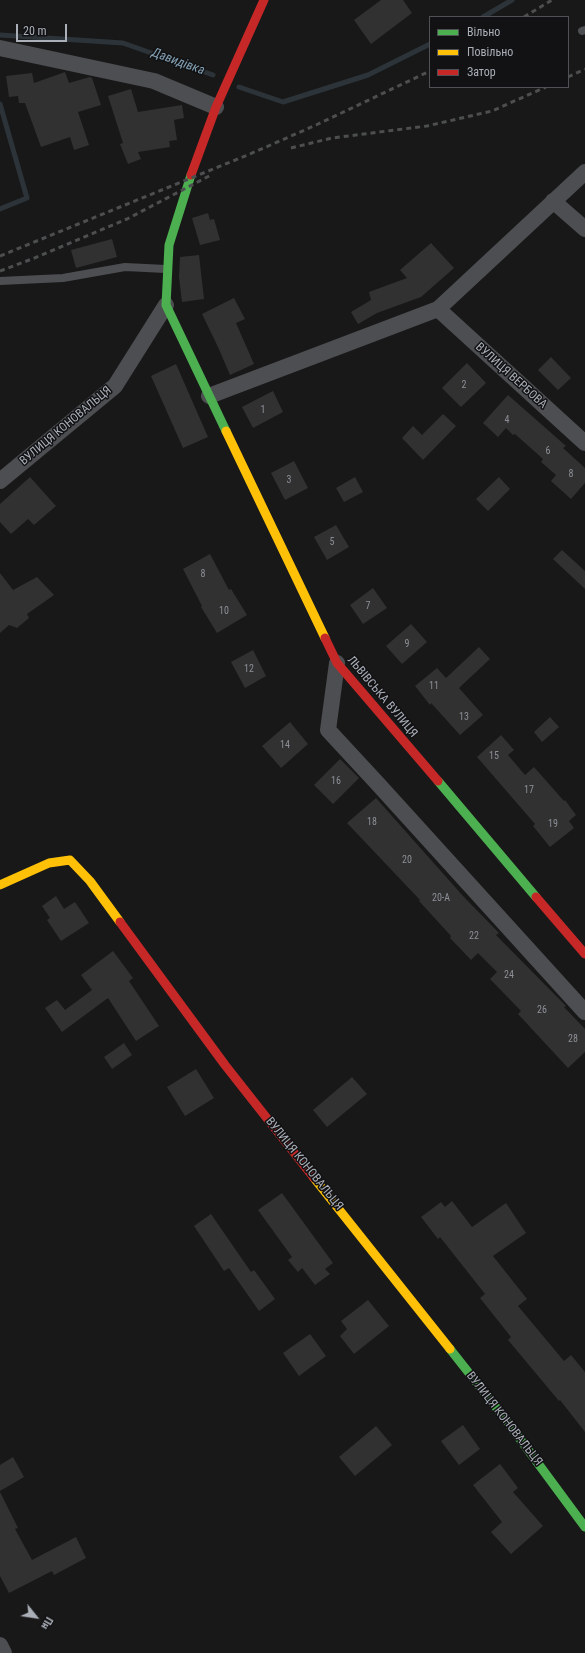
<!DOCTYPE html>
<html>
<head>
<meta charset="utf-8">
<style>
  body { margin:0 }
  #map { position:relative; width:585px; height:1653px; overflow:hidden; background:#181818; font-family:"Roboto Condensed",sans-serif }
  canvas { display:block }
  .legend { position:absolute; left:429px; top:16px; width:140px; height:72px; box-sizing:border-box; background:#121214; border:1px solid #4f5156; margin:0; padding:5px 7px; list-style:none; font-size:12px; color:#aaafb8 }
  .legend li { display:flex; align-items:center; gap:8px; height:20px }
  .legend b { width:20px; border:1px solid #4f5156 }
  .north { position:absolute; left:16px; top:1597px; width:40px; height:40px; -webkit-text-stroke:3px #121214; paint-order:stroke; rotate:120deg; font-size:11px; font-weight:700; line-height:16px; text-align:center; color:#aaafb8 }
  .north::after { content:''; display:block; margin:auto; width:14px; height:18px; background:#aaafb8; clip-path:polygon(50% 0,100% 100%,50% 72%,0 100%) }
  .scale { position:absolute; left:16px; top:24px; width:51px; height:18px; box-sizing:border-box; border:2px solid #aaafb8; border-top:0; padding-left:5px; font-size:12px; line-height:14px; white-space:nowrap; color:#aaafb8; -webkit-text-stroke:3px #121214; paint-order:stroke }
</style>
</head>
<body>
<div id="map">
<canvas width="585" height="1653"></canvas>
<ul class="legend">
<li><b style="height:5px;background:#4caf50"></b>Вільно</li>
<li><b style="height:5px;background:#ffc107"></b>Повільно</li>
<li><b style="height:5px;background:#c62828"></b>Затор</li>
</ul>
<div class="north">Пн</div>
<div class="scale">20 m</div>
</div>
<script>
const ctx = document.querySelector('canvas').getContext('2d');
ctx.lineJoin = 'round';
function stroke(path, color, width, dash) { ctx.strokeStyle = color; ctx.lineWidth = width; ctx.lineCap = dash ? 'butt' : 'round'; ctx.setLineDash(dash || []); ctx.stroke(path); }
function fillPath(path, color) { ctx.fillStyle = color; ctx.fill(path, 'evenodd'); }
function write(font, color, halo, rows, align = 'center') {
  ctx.font = font + ' "Roboto Condensed",sans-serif'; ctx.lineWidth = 3; ctx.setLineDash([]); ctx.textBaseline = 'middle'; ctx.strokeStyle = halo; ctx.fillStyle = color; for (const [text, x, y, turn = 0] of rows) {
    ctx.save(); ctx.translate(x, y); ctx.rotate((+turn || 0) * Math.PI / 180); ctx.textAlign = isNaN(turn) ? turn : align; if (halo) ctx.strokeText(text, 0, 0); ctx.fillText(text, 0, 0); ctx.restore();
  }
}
const stream = new Path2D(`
  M483,17L512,0
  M0,35L123,43L213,75
  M239,87L283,102L368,75L430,44
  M0,104L27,198L0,209`);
const building = new Path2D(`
  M381,0H403L412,13L371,44L354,20Z
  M65,72L69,83L90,77L92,78L101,105L78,112L89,145L74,150L70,137L41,147L25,103H19L18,96L9,97L6,76L32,73L34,83Z
  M131,89L138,112L182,105L184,118L174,120L177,140L169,141L170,147L138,152L141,159L128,164L120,144L123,143L108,96Z
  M208,213L210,220L214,219L220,240L200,245L192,218Z
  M112,239L117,257L76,268L71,250Z
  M431,243L454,268L421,297L377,313L358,324L351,312L371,300L369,292L407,278L400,270Z
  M199,255L204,299L182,302L179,277L180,257Z
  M234,298L245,319L236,323L254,364L230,375L218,347L202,314Z
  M551,357L571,378L558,390L538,370Z
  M467,363L486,383L461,407L442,388Z
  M176,364L208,437L183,448L151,376Z
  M273,391L283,412L253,428L242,407Z
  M508,395L566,446L563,448L585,468V483L571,499L551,481L556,475L541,462L543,459L515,434L513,435L506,428L498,437L483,423Z
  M443,414L456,426L423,460L402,438L413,426L422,435Z
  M294,461L308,488L285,500L271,473Z
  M30,477L56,506L34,525L28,519L11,534L0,522V504Z
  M355,477L363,492L344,502L336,488Z
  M499,477L510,489L488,511L476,499Z
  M336,525L349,547L327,560L314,537Z
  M562,550L585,571V589L553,559Z
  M210,554L229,590L231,589L247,615L217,633L201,607L202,606L183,569Z
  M0,573L13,590L37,577L54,595L27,614L29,618L17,628L9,625L0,633Z
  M373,588L387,608L363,624L350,605Z
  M411,624L427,642L402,664L386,646Z
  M479,647L490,659L459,688L483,715L460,735L431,703L430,705L415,686L437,668L446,678Z
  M253,650L266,676L245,688L231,662Z
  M550,717L559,727L542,742L534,732Z
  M290,722L308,744L281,768L262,746Z
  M501,735L514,750L508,755L525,775L534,767L564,801L565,800L576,815L569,821L574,828L550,847L533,826L535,824L477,757Z
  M340,759L359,778L333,804L314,785Z
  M376,798L463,896L499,933L496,935L566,1006L564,1007L585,1029V1052L568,1068L518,1014L521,1011L490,979L497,972L478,953L471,960L450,938L451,936L419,901L420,900L347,823Z
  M56,896L64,909L75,902L89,923L61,941L47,920L50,918L42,906Z
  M113,951L133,978L129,981L159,1026L136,1041L108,998L62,1032L45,1008L57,1000L65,1010L92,990L81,975Z
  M124,1043L132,1055L112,1069L104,1057Z
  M196,1069L214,1098L185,1116L167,1087Z
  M352,1077L367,1094L327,1127L313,1110Z
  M282,1193L333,1263L325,1269L330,1274L315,1285L302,1268L298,1272L288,1260L292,1257L258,1210Z
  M452,1201L472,1227L506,1203L526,1233L493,1256L527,1299L518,1306L564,1361L571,1355L585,1372V1432L560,1400L559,1401L508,1340L511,1337L480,1298L485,1294L440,1237L438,1239L421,1217L441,1202L445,1207Z
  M211,1214L251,1272L254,1270L275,1299L259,1311L229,1268L224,1271L194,1226Z
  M368,1300L389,1326L354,1354L340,1336L347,1329L341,1321Z
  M310,1334L326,1356L299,1376L283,1353Z
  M463,1425L480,1449L459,1465L441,1441Z
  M376,1426L392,1445L355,1476L339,1457Z
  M13,1457L24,1477L0,1491V1465Z
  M500,1464L518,1488L513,1492L543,1526L511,1554L491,1532L502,1522L473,1485Z
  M0,1492L18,1528L15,1529L32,1560L76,1537L86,1558L54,1575L52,1571L9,1593L0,1576Z`);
const lane = new Path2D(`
  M582,31L585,30
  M0,281L63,278L125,267L166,269`);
const street = new Path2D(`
  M0,48L154,81L216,107
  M553,201L585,229
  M438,309L585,443
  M209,396L438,309L585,172
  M0,481L115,386L166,305
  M337,663L328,730L378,784L585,1012
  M0,1645L4,1653`);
const fast = new Path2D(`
  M191,175L169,245L166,305L226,431
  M438,781L536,897
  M450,1349L506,1420L585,1527`);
const slow = new Path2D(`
  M226,431L325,638
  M0,885L49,863L70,860L90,881L120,922
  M314,1178L450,1349`);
const jam = new Path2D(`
  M191,175L216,107L264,0
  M325,638L337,663L438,781
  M536,897L585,954
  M120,922L225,1065L314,1178`);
const rail = new Path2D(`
  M524,17L552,0
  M568,77L585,69
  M291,148L332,138L427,126L492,111L546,87
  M0,256L250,154L316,125L430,71
  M0,271L32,259L127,219L211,175`);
const numberNames = [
  ["2",464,385],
  ["1",263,410],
  ["4",507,420],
  ["6",548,451],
  ["8",571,474],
  ["3",289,480],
  ["5",332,542],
  ["8",203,574],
  ["7",368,606],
  ["10",224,611],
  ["9",407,644],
  ["12",249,669],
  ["11",434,686],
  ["13",464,717],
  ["14",285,745],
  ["15",494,756],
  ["16",336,781],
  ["17",529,790],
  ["18",372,822],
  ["19",553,824],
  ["20",407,860],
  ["20-А",441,898],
  ["22",474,936],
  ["24",509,975],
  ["26",542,1010],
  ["28",573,1039]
];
const streetNames = [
  ["ВУЛИЦЯ ВЕРБОВА",511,376,42],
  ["ВУЛИЦЯ КОНОВАЛЬЦЯ",66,426,-40],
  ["ЛЬВІВСЬКА ВУЛИЦЯ",382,697,50],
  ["ВУЛИЦЯ КОНОВАЛЬЦЯ",304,1164,51],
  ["ВУЛИЦЯ КОНОВАЛЬЦЯ",504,1419,52]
];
const waterNames = [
  ["Давидівка",178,62,20]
];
stroke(stream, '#2c343a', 5);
fillPath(building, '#313132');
stroke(lane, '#4c4e51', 8);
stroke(street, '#4c4e51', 16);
stroke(fast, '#4caf50', 9);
stroke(slow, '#ffc107', 9);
stroke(jam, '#c62828', 9);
stroke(rail, '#4c4e4f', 3, [5, 4]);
write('10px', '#8c9096', null, numberNames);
write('12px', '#aaafb8', '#121214', streetNames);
write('italic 13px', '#829fb2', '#121214', waterNames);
</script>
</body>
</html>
